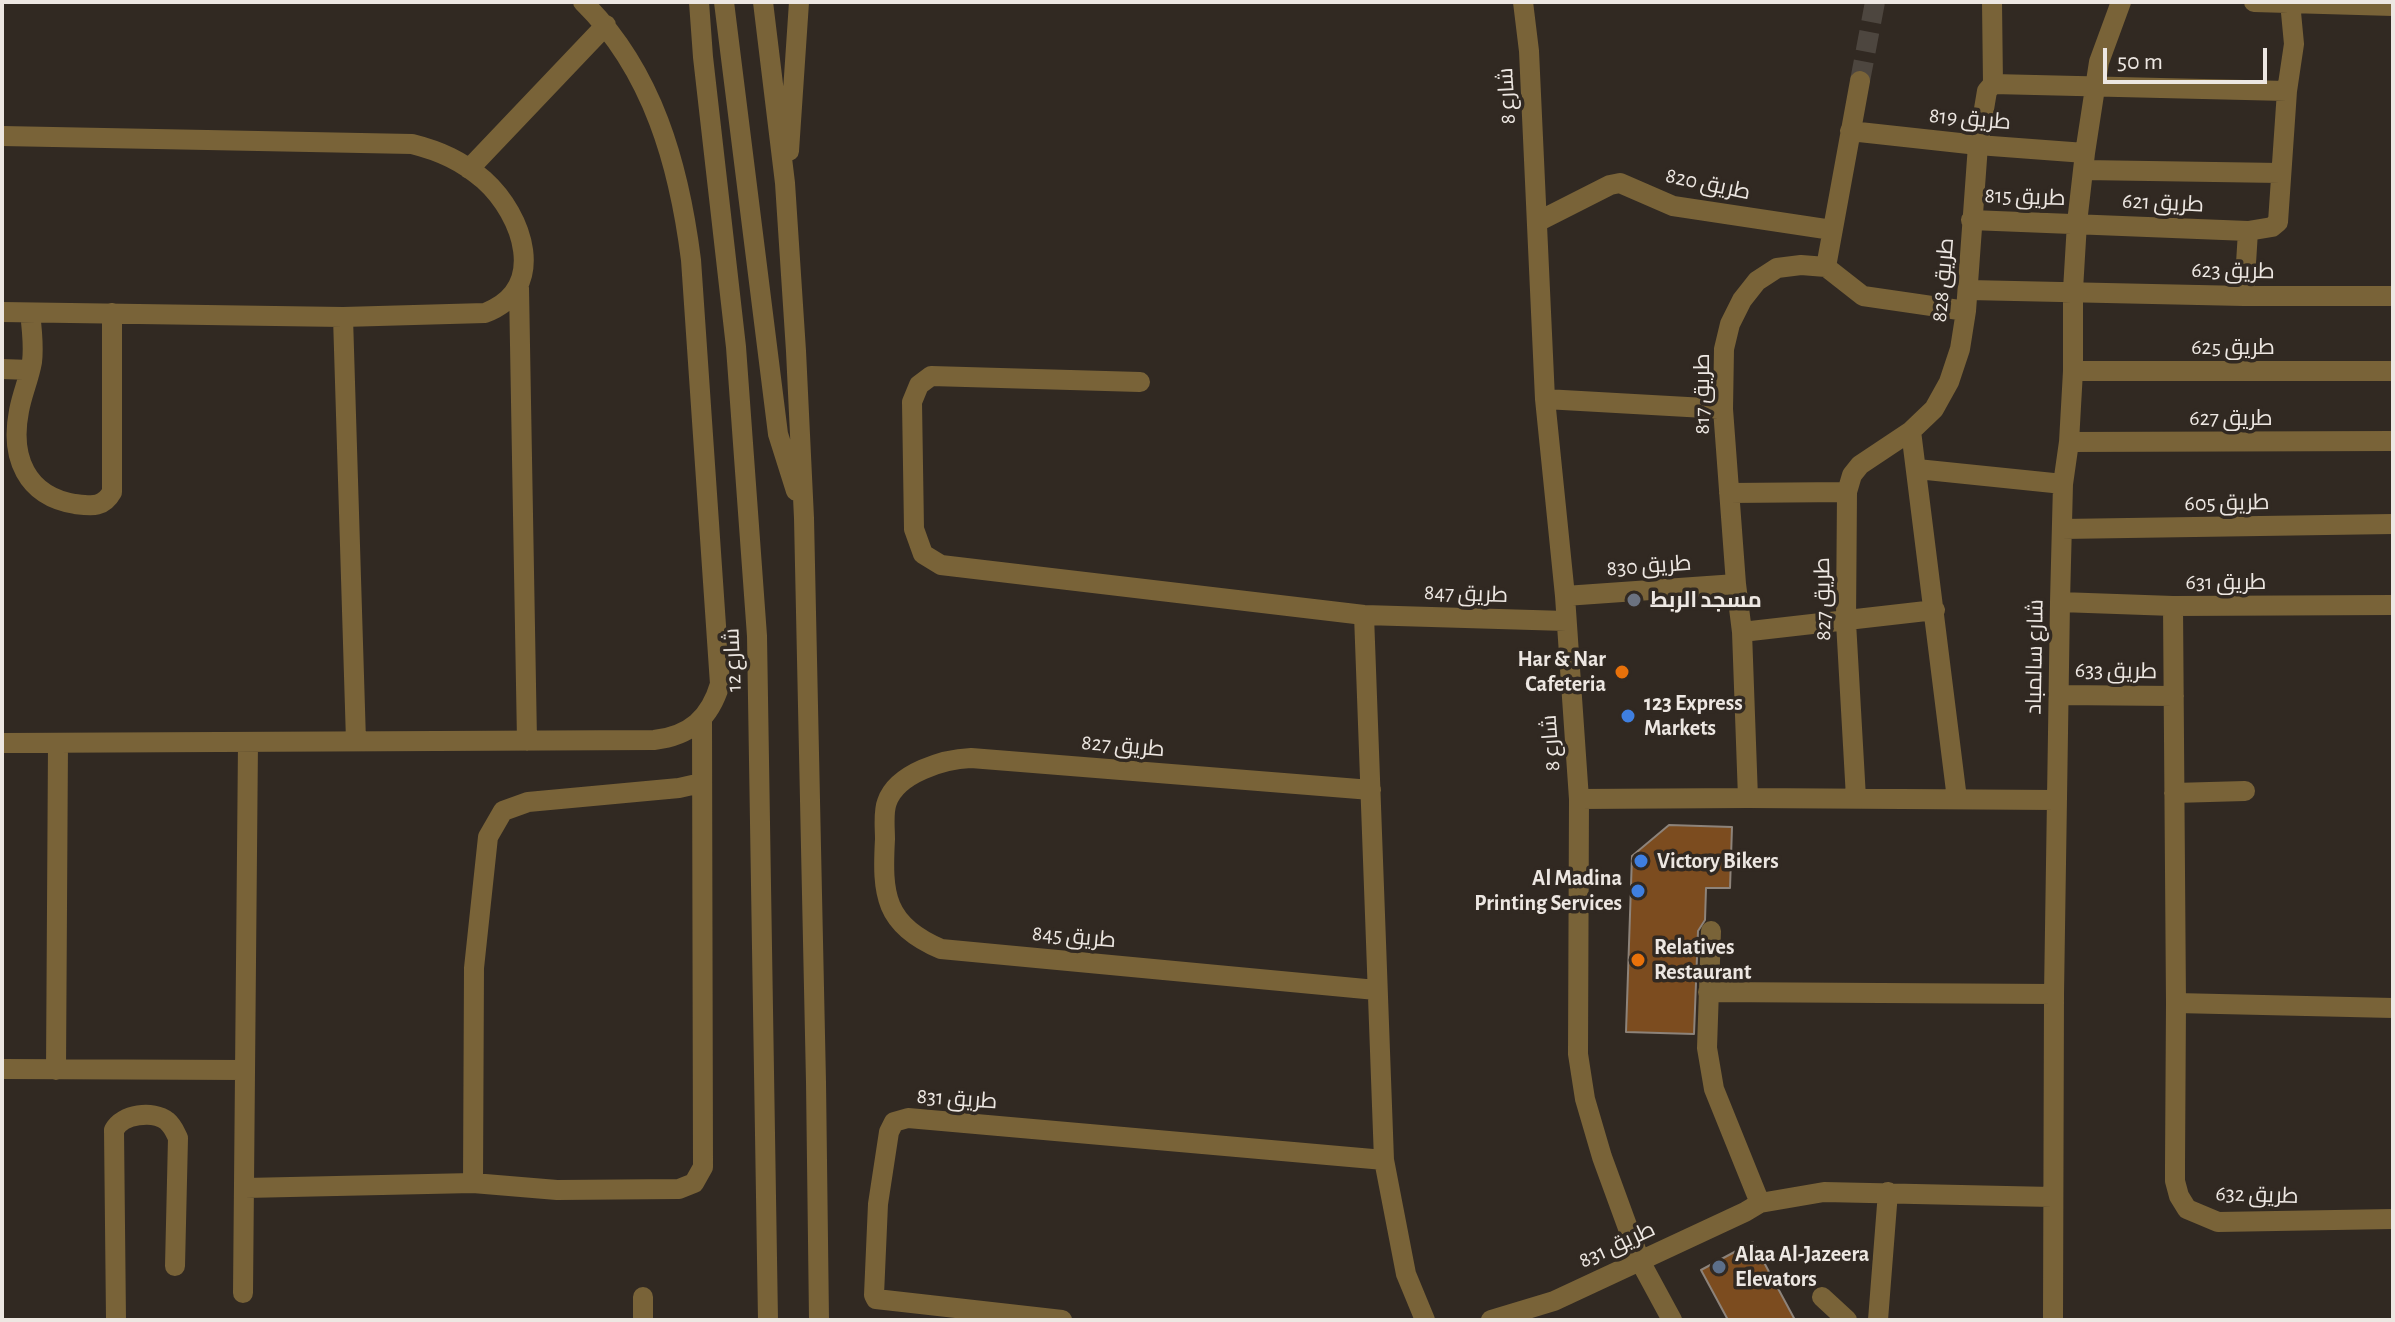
<!DOCTYPE html>
<html>
<head>
<meta charset="utf-8">
<style>
  body { margin:0 }
  #map { position:relative; width:2395px; height:1322px; overflow:hidden; background:#312922; font-family:"Alegreya Sans",sans-serif }
  canvas { display:block }
  .frame { position:absolute; inset:0; border:4px solid #ede7e2; pointer-events:none }
  .scale { position:absolute; left:2103px; top:48px; width:164px; height:36px; box-sizing:border-box; border:4px solid #ede7e2; border-top:0; padding-left:10px; font-size:24px; line-height:28px; white-space:nowrap; color:#ede7e2; -webkit-text-stroke:6px #312922; paint-order:stroke }
</style>
</head>
<body>
<div id="map">
<canvas width="2395" height="1322"></canvas>
<div class="frame"></div>
<div class="scale">50 m</div>
</div>
<script>
const ctx = document.querySelector('canvas').getContext('2d');
ctx.lineJoin = 'round';
function fillPath(path, color) { ctx.fillStyle = color; ctx.fill(path, 'evenodd'); }
function stroke(path, color, width, dash) { ctx.strokeStyle = color; ctx.lineWidth = width; ctx.lineCap = dash ? 'butt' : 'round'; ctx.setLineDash(dash || []); ctx.stroke(path); }
function write(font, color, halo, rows, align = 'center') {
  ctx.font = font + ' "Alegreya Sans",Cairo,sans-serif'; ctx.lineWidth = 7; ctx.setLineDash([]); ctx.textBaseline = 'middle'; ctx.strokeStyle = halo; ctx.fillStyle = color; for (const [text, x, y, turn = 0] of rows) {
    ctx.save(); ctx.translate(x, y); ctx.rotate((+turn || 0) * Math.PI / 180); ctx.textAlign = isNaN(turn) ? turn : align; if (halo) ctx.strokeText(text, 0, 0); ctx.fillText(text, 0, 0); ctx.restore();
  }
}
const building = new Path2D(`
  M1669,825L1732,827L1730,888H1706L1705,920L1698,931L1694,1034L1626,1032L1632,856Z
  M1753,1242L1795,1320H1728L1701,1270Z`);
const minorTunnel = new Path2D(`
  M1860,81L1875,2`);
const minor = new Path2D(`
  M699,2L703,57L736,347L757,636L768,1320
  M724,2L778,434L796,491
  M763,2L785,183L796,351L804,518L816,1082L819,1320
  M1523,2L1529,51L1545,399L1565,596L1579,799L1578,1054L1585,1099L1602,1157L1640,1261L1672,1320
  M1992,2L1993,84
  M2254,2L2393,6
  M1993,84L2287,91
  M1850,131L1978,145L2085,153
  M2,136L412,144C440,151 462,161 484,180C523,215 549,289 485,313L343,317L2,312
  M789,151L799,2
  M469,169L606,25
  M2084,170L2280,173
  M1971,220L2248,231L2272,227L2278,222L2287,91L2294,44L2290,2
  M1537,222L1610,185L1620,183L1673,206L1832,230
  M1826,267L1863,296L1966,311
  M519,288L527,741
  M1969,290L2244,296H2393
  M2244,296L2248,231
  M30,313C32,329 34,346 32,362C29,379 22,394 19,411C10,457 26,496 75,504C92,506 103,508 112,492V313
  M343,317L356,741
  M2,369L30,370
  M2073,371H2393
  M1140,382L931,376L919,385L912,402L914,529L923,554L941,565L1364,615L1566,621
  M1545,399L1723,409
  M1911,431L1957,799
  M2069,442L2393,441
  M1917,469L2063,484
  M1729,493L1847,492
  M2062,529L2393,524
  M1565,596L1736,584
  M2060,602L2173,606L2393,605
  M2173,606L2176,1003L2175,1166V1181L2179,1196L2187,1209L2218,1222L2393,1219
  M1364,615L1384,1160L1406,1274L1425,1320
  M1742,632L1935,610
  M2059,695L2174,696
  M2,743L654,740C690,736 710,718 720,684L691,260C679,165 653,71 583,2
  M701,783L679,788L528,802L503,811L488,837L474,968L473,1183L557,1190L679,1189L694,1183L703,1167L702,720
  M1371,790L971,758C944,759 897,773 887,802C883,812 885,828 885,839C882,894 884,925 941,949L1376,990
  M2174,793L2245,791
  M1748,798L1742,632L1736,584L1723,409L1724,349L1730,324L1742,300L1757,281L1777,268L1801,265L1826,267L1860,81
  M1856,798L1846,622L1847,492L1852,475L1860,465L1911,431L1934,409L1949,382L1960,349L1966,311L1978,145L1987,91L1993,84
  M1579,799L1748,798L2056,800
  M1711,931L1707,1048L1714,1089L1760,1203
  M1708,992L2054,994
  M2176,1003L2393,1008
  M2,1069L245,1070
  M56,1070L58,743
  M245,1188L473,1183
  M243,1293L248,742
  M1822,1297L1847,1320
  M116,1320L114,1130C122,1114 153,1110 167,1121C173,1126 175,1132 178,1138L175,1266
  M643,1320V1297
  M1062,1320L876,1299L874,1295L878,1204L889,1132L894,1122L908,1118L1384,1160
  M1491,1320L1554,1301L1745,1212L1760,1203L1824,1192L2052,1197
  M1878,1320L1888,1192
  M2053,1320L2054,994L2060,602L2063,484L2069,442L2073,371V290L2077,223L2085,153L2099,62L2121,2`);
const markers = [
  [1634,600,8,"#6b7280"],
  [1622,672,8,"#e8710a"],
  [1628,716,8,"#3f7fe0"],
  [1641,861,8,"#3f7fe0"],
  [1638,891,8,"#3f7fe0"],
  [1638,960,8,"#e8710a"],
  [1719,1267,8,"#5c6f8a"]
];
const streetNames = [
  ["شارع 8",1507,96,-93],
  ["طريق 819",1970,119,5],
  ["طريق 820",1708,184,12],
  ["طريق 815",2025,197,2],
  ["طريق 621",2163,203,3],
  ["طريق 623",2233,271,1],
  ["طريق 828",1943,280,-85],
  ["طريق 625",2233,347],
  ["طريق 817",1702,394,-90],
  ["طريق 627",2231,418],
  ["طريق 605",2227,503,-1],
  ["طريق 830",1649,566,-4],
  ["طريق 631",2226,582],
  ["طريق 847",1466,594,2],
  ["طريق 827",1823,599,-91],
  ["شارع سالمباد",2035,657,-89],
  ["شارع 12",733,660,-92],
  ["طريق 633",2116,671,1],
  ["شارع 8",1551,743,-94],
  ["طريق 827",1123,746,5],
  ["طريق 845",1074,937,5],
  ["طريق 831",957,1099,4],
  ["طريق 632",2257,1195,2],
  ["طريق 831",1617,1245,-25]
];
const poiNames = [
  ["مسجد الربط",1650,600],
  ["Har & Nar",1606,659,"right"],
  ["Cafeteria",1606,684,"right"],
  ["123 Express",1644,703],
  ["Markets",1644,728],
  ["Victory Bikers",1657,861],
  ["Al Madina",1622,878,"right"],
  ["Printing Services",1622,903,"right"],
  ["Relatives",1654,947],
  ["Restaurant",1654,972],
  ["Alaa Al-Jazeera",1735,1254],
  ["Elevators",1735,1279]
];
fillPath(building, '#7c4c1f');
stroke(building, '#8d837a', 2);
stroke(minorTunnel, '#4d463f', 20, [20, 10]);
stroke(minor, '#796338', 20);
for (const [x, y, r, color] of markers) { const dot = new Path2D(); dot.arc(x, y, r, 0, 2 * Math.PI); ctx.fillStyle = color; ctx.fill(dot); stroke(dot, '#312922', 3); }
write('22px', '#ede7e2', '#312922', streetNames);
write('bold 22px', '#ede7e2', '#312922', poiNames, 'left');
</script>
</body>
</html>
